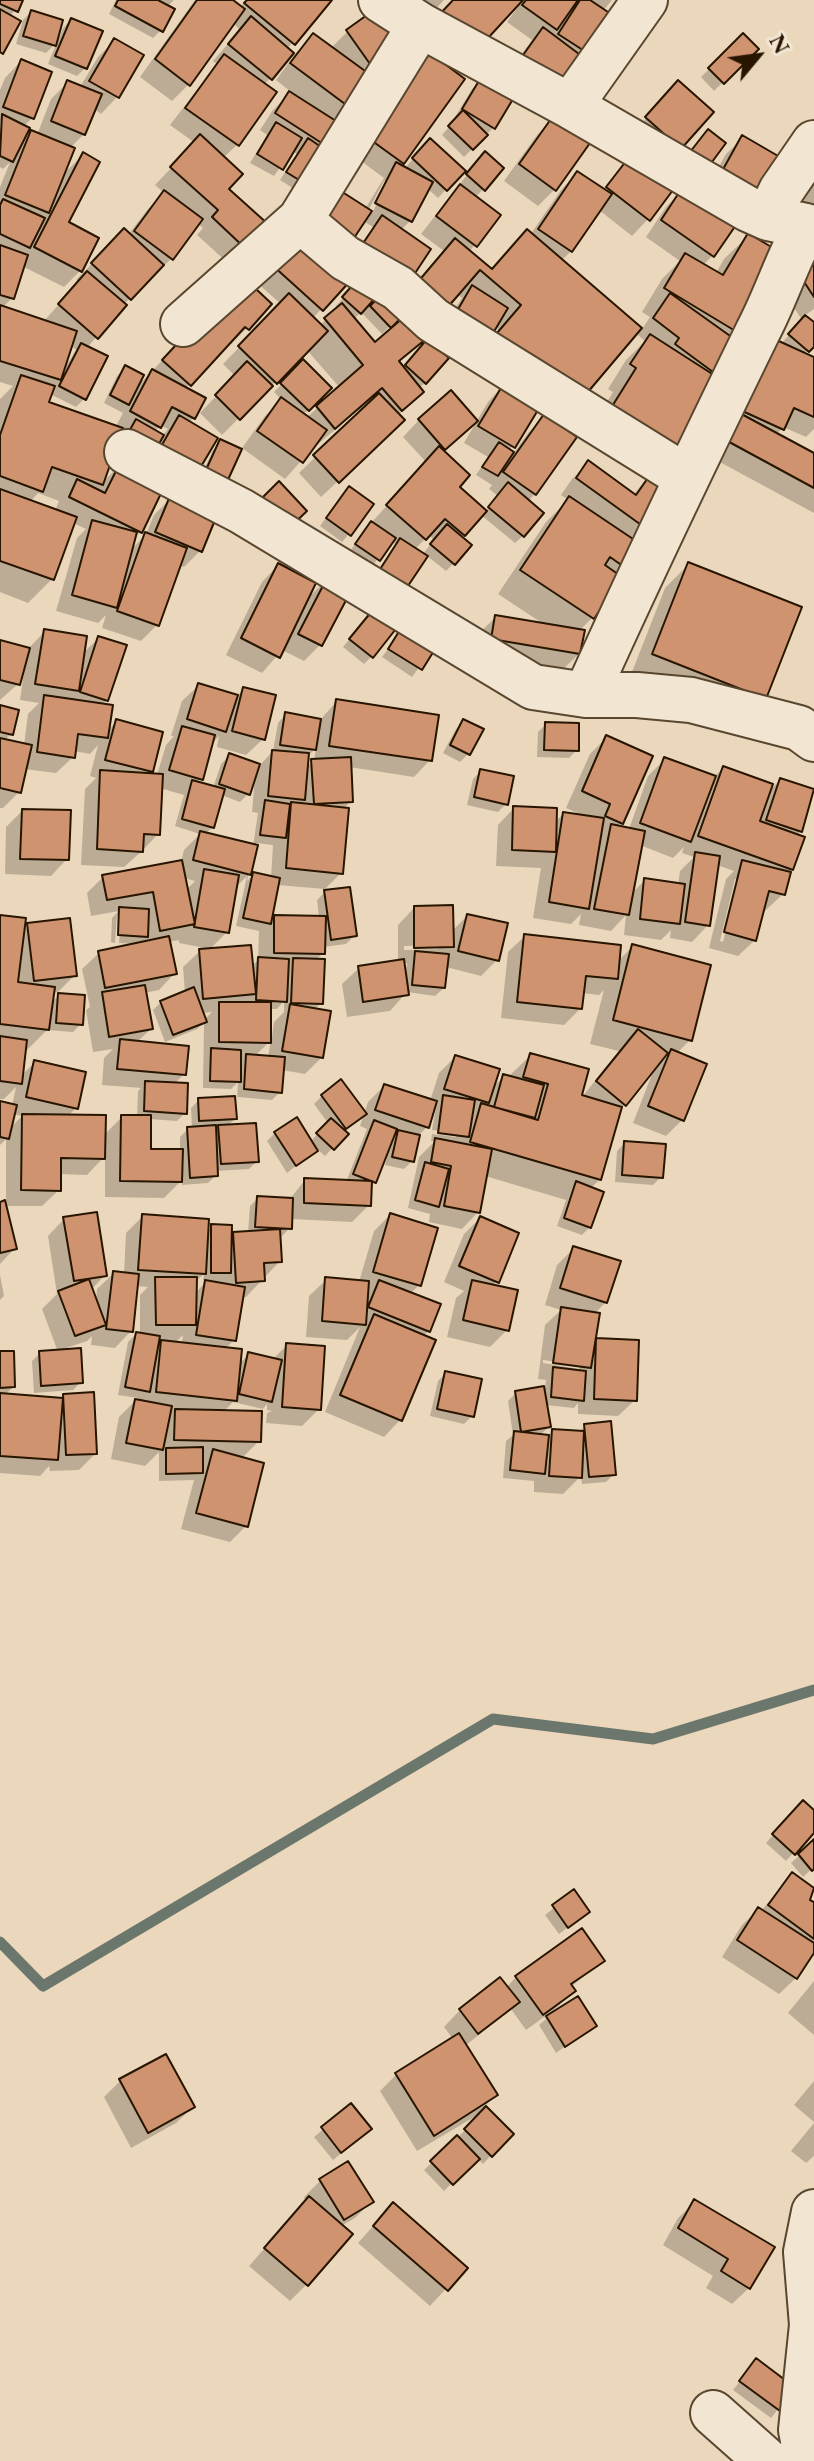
<!DOCTYPE html>
<html>
<head>
<meta charset="utf-8">
<style>
  body { margin:0 }
  #map { position:relative; width:814px; height:2461px; overflow:hidden; background:#ebd8bc; font-family:"EB Garamond",serif }
  canvas { display:block }
  .north { position:absolute; left:718px; top:16px; width:80px; height:80px; -webkit-text-stroke:6px #f2e6d3; paint-order:stroke; rotate:61deg; font-size:22px; font-weight:700; line-height:32px; text-align:center; color:#271500 }
  .north::after { content:''; display:block; margin:auto; width:28px; height:36px; background:#271500; clip-path:polygon(50% 0,100% 100%,50% 72%,0 100%) }
</style>
</head>
<body>
<div id="map">
<canvas width="814" height="2461"></canvas>
<div class="north">N</div>
</div>
<script>
const ctx = document.querySelector('canvas').getContext('2d');
ctx.lineJoin = 'round';
function fillPath(path, color) { ctx.fillStyle = color; ctx.fill(path, 'evenodd'); }
function stroke(path, color, width, dash) { ctx.strokeStyle = color; ctx.lineWidth = width; ctx.lineCap = dash ? 'butt' : 'round'; ctx.setLineDash(dash || []); ctx.stroke(path); }
const shadow = new Path2D(`
  M0,0H21L10,17L0,54Z
  M116,0H174L167,7L161,30L153,38L109,14Z
  M195,0H236L233,3L240,8L246,0H329L287,49L294,55L313,35L331,48L347,32L387,54L362,72L348,105L332,121L299,192L280,180L297,154L292,151L274,176L250,163L267,135L260,130L273,110L291,92L276,80L293,57L290,55L264,85L274,92L237,145L223,158L226,189L266,225L229,264L197,235L203,228L197,223L172,258L123,305L87,348L84,399L76,407L50,394L47,404L115,428L123,413L104,403L117,376L125,368L137,387L225,294L247,328L231,344L228,342L185,389L194,418L188,423L140,532L134,538L131,550L146,534L154,515L171,498L200,551L184,567L179,565L157,625L141,641L102,628L106,615L98,623L56,611L77,538L86,529L73,523L52,579L28,603L0,592V399L13,386L0,382V187L10,162L3,169L0,167V90L5,78L21,61L32,118L23,127L22,142L31,132L37,135L51,99L68,82L80,87L98,57L115,40L141,56L117,97L101,114L94,109L84,134L70,148L62,175L83,155L66,223L97,239L80,271L64,287L22,266L12,298L2,308L43,322L79,282L76,280L108,247L128,235L148,209L164,193L155,185L195,143L170,125L217,64L213,61L240,30L233,23L188,85L172,101L140,77ZM71,345L76,350L66,366L64,365ZM160,425L168,429L162,436L155,432ZM120,431L121,464L101,484ZM38,493L59,501L55,511L30,502Z
  M395,0H444L423,23Z
  M453,0H612L603,11L588,53L501,82L532,40L507,22L520,4L518,3L452,72L462,80L399,166L404,169L422,149L463,171L438,198L427,188L410,221L401,230L402,289L400,301L444,251L421,234L477,162L502,168L475,198L498,215L469,252L490,270L527,232L530,235L561,190L577,173L602,190L633,155L648,219L632,236L599,210L571,251L561,261L539,405L509,451L513,454L528,433L544,417L535,494L528,501L523,536L515,543L481,515L460,538L454,563L446,571L426,555L403,591L370,583L396,544L391,540L371,568L349,553L363,532L426,462L403,437L419,420L476,422L488,402L499,390L438,335L462,298L457,294L429,334L398,363L403,369L420,349L425,383L419,388L422,392L398,415L386,436L321,497L299,473L361,413L358,410L309,452L285,479L242,448L265,416L281,399L274,392L303,362L329,388L303,415L306,418L340,388L307,350L222,435L200,413L235,376L223,364L281,304L256,282L365,209L384,178L349,152L417,40ZM384,181H389L372,213L368,211ZM363,221L373,227L341,271L351,239ZM348,280L355,285L336,306L338,308L320,325L313,318ZM361,312L382,334L396,320L400,323L374,345L353,320ZM495,326L499,330L488,341ZM475,424L464,443L488,457L476,475L492,485L489,489L498,496L485,512L457,487L442,452ZM429,535L434,540L422,555L414,550Z
  M31,12L58,41L63,28L71,20L85,68L77,76L48,64L57,42L46,53L16,44L23,20Z
  M743,36L756,49L714,91L701,77Z
  M480,81L493,128L464,157L442,135L457,118L455,117L472,89Z
  M678,83L663,164L631,135Z
  M553,119L554,190L538,206L504,181L537,135Z
  M743,138L763,196L706,190L726,154Z
  M814,148V221L788,204Z
  M683,190L712,256L703,265L716,273L724,259L748,236L785,258L642,526L630,539L640,545L592,618L579,631V654L562,670L476,655L479,633L496,617L545,625L498,594L546,522L568,500L561,495L572,479L589,463L633,495L652,472L589,432L613,392L608,389L626,360L645,341L638,335L650,317L642,312L662,279L680,261L646,237L666,207Z
  M814,250V309L804,316L814,325V344L804,354L814,359V429L806,437L783,427L776,435L814,455V513L705,454L781,344L802,320L776,280Z
  M221,442L218,489L199,480L213,450Z
  M342,496L349,534L342,542L320,526Z
  M689,564L799,608L741,721L630,677L665,588Z
  M278,565L307,599L329,577L320,645L304,661L282,650L262,673L226,655L262,582Z
  M368,617L372,656L364,664L343,647Z
  M404,628L434,647L412,677L382,657Z
  M45,631L82,654L99,638L107,700L101,706L107,731L116,722L151,771L147,775H157L166,745L174,736H171L182,701L199,685L236,697L244,689L263,739L246,755L217,747L219,736L210,746L201,778L196,783L213,788L221,764L229,756L259,766L273,751L278,723L286,714L320,720L337,701L430,760L414,777L349,767L351,801L343,809L341,873L325,889L277,885L269,923L275,917L319,918L317,900L325,892L354,936L346,944L323,947V953L315,961L321,1003L314,1010L322,1057L305,1074L282,1070L280,1092L272,1100L237,1097L238,1082L231,1089L203,1088L204,1023L197,1029L165,1042L153,1010L161,1002L185,993L183,967L200,951L251,967L258,960L259,931L236,926L247,876L234,889L227,932L210,949L179,943V940L168,942L175,973L159,990L144,993L151,1029L136,1043L184,1074L174,1084L185,1113L177,1121L149,1119V1151H180V1137L188,1129H192L191,1108L199,1100L235,1119L226,1127L257,1161L249,1169L216,1171V1175L208,1183L182,1185V1180L164,1198L105,1197V1156L87,1175L59,1174V1190L42,1206H4L15,1248L0,1264V1204L6,1202V1139L0,1145V1103L12,1106L16,1087L4,1099H0V917L23,930L28,925L74,976L58,992L52,993L51,1003L59,995L81,1024L73,1032L47,1030L23,1054L21,1076L35,1062L76,1108L68,1116L104,1135L122,1117H137L138,1091L141,1088L102,1085L104,1058L113,1049L93,1052L86,1010L90,1007L82,969L99,953L135,944L119,943L121,915H117L115,943L111,942L112,918L119,911L91,916L87,893L103,877L181,862L184,850L200,834L175,826L184,795L160,788L158,834L142,851L124,867L81,865L85,789L96,778L90,776L98,745L90,754L74,751L73,757L56,773L24,769L19,792L3,808H0V707L11,734L4,741L24,745L28,714L39,703L20,700L24,672L21,671L18,684L0,700V642L28,649ZM316,748L314,761L306,767L307,757ZM255,777L252,812L258,813L253,846L205,834L213,827L221,795L240,802L248,794ZM256,843L273,845L271,878L253,875L247,881ZM184,878L195,881L186,890ZM284,1001V1012L274,1022L272,1037L269,1036V1009H277ZM212,1012L204,1020L202,1013ZM271,1040L268,1057L255,1056ZM13,1114L22,1116L9,1129Z
  M464,721L468,754L460,762L443,753L456,729Z
  M546,724L577,750L569,758L537,757L538,732Z
  M607,737L621,823L617,827L629,829L648,776L665,759L713,778L723,768L767,793L780,780L814,791L801,831L796,836L791,869L783,894L766,910H762L755,940L738,956L709,948L726,879L734,871L717,865L708,925L692,942L670,938L671,930L661,940L624,935L626,915L611,931L579,925L581,914L571,924L533,918L541,868L496,866L498,825L514,808L555,822L563,814L584,816L566,808L590,754ZM640,845L673,858L684,847L682,853L694,857L680,871L678,885L645,880L631,894ZM735,879H739L723,942L720,941Z
  M481,771L506,804L498,812L467,805L473,779Z
  M22,811L67,859L51,876L5,874L6,827Z
  M414,908L452,931L467,916L497,960L481,976L446,967L444,988L435,996L407,992L390,1011L347,1017L342,984L359,968L398,962V925ZM438,945V949L404,950V946ZM402,963H407L406,978Z
  M525,936L618,961L633,946L690,1040L676,1054L682,1120L666,1136L633,1123L654,1069L620,1110L600,1179L590,1189V1227L582,1235L557,1226L566,1200L485,1176L478,1212L462,1229L429,1222L430,1214L408,1208L419,1157L435,1141H431L432,1134L456,1137V1133L432,1130L436,1107H433L427,1127L418,1136L412,1161L404,1169L385,1165L388,1153L386,1152L374,1182L370,1186L369,1205L352,1222L291,1219L290,1228L282,1236H279L280,1261L246,1297H241L234,1340L225,1349L239,1364L248,1355L272,1360L287,1345L319,1409L302,1426L266,1423L267,1413L272,1411L267,1410V1404L263,1409L233,1402L223,1412L259,1441L241,1459L246,1526L230,1542L181,1529L194,1480L159,1481V1452L145,1466L111,1459L119,1417L138,1398L118,1395L128,1342L136,1334L140,1335V1295L148,1287L136,1286L131,1331L115,1348L91,1345L92,1336L87,1341L60,1350L81,1382L73,1390L34,1393L32,1361L40,1353L58,1352L42,1309L57,1294L48,1236L64,1219L105,1275L91,1290L96,1303L97,1289L114,1273L124,1274L126,1233L143,1216L206,1232L212,1227L230,1238L234,1234L248,1233L250,1206L258,1198L289,1200L305,1180L346,1182L367,1129L360,1126L368,1102L384,1086L430,1101L439,1073L455,1057L492,1088L504,1076L508,1077L531,1055L582,1097L619,1051L590,1044L604,990L599,995L582,993L581,1008L564,1025L501,1018L508,952ZM204,1274L203,1280H208L194,1294V1283ZM183,1335L182,1344H174Z
  M322,1096L356,1121L343,1131L346,1134L325,1156L317,1149L287,1173L267,1141L275,1133L310,1142L328,1123L314,1104Z
  M625,1143L661,1177L653,1185L615,1182L617,1151Z
  M390,1215L419,1285L410,1294L439,1305L428,1331L423,1337L400,1420L384,1437L325,1412L360,1327L347,1340L306,1337L309,1296L326,1280L359,1282L374,1231Z
  M480,1218L497,1281L492,1286L507,1330L490,1347L447,1337L456,1298L464,1291L444,1282L464,1234Z
  M574,1248L606,1302L594,1314V1339L637,1342L635,1400L618,1416L578,1414V1403L574,1408L545,1405L549,1427L539,1436L547,1437L553,1431L578,1433L585,1426L614,1474L606,1482L582,1484L581,1476L563,1494L534,1492V1481L503,1478L506,1441L513,1435L508,1401L516,1393L545,1388L546,1380L538,1379L545,1325L561,1310L545,1305L557,1265ZM543,1360L579,1365V1369L543,1363Z
  M0,1275L4,1296L0,1300Z
  M0,1353L13,1387L4,1396L60,1400L63,1396L95,1454L79,1470L50,1471L49,1466L40,1476L0,1473Z
  M446,1373L472,1416L464,1424L430,1416L438,1381Z
  M795,1810L814,1812V1830L786,1861L766,1843Z
  M814,1842V1867L803,1877L791,1863Z
  M792,1874L814,1891L808,1900L814,1905V1956L806,1961L796,1978L779,1994L722,1957L742,1925L759,1909L761,1911Z
  M574,1892L588,1912L559,1934L545,1915Z
  M602,1961L571,1987L574,1991L553,2011L594,2026L556,2053L539,2025L546,2019L544,2017L526,2030L511,2009L465,2046L496,2095L484,2107L511,2134L483,2164L477,2158L444,2191L424,2170L486,2110L417,2151L380,2091L396,2075L453,2039L444,2027L460,2010L500,1980L506,1988L516,1977Z
  M814,1981V2035L788,2013Z
  M120,2081L193,2107L176,2123L131,2148L104,2097Z
  M814,2081V2122L794,2105Z
  M351,2106L361,2137L333,2160L314,2137Z
  M814,2123V2156L806,2163L791,2151Z
  M320,2181L371,2202L355,2218L341,2226L306,2285L290,2301L249,2266L306,2201L304,2197Z
  M695,2202L749,2288L732,2304L706,2288L713,2276L663,2245L678,2218Z
  M393,2204L465,2268L430,2306L358,2243Z
  M756,2361L794,2389L771,2418L733,2390Z`);
const stream = new Path2D(`
  M0,1942L43,1986L493,1719L653,1739L814,1690`);
const building = new Path2D(`
  M0,0H23L18,12L0,4Z
  M118,0H158L175,9L163,32L115,6Z
  M197,0H233L245,9L190,86L155,59Z
  M247,0H332L295,45L244,3Z
  M453,0H523L477,50L439,15Z
  M526,0H578L557,30L522,5Z
  M580,0H590L614,16L589,54L558,34Z
  M381,5L406,38L370,64L346,30Z
  M0,9L21,21L3,54L0,52Z
  M31,10L63,20L56,46L23,36Z
  M251,16L294,53L272,80L228,44Z
  M71,18L103,31L87,69L55,56Z
  M543,27L587,60L561,98L516,65Z
  M313,33L372,76L349,107L290,63Z
  M743,33L759,49L724,84L708,68Z
  M114,38L144,55L119,98L89,81Z
  M426,50L465,79L404,164L364,135Z
  M224,54L277,92L239,146L185,108Z
  M21,59L52,72L34,119L3,107Z
  M480,79L513,99L495,129L462,109Z
  M67,80L102,94L85,135L51,121Z
  M678,80L714,112L681,149L645,117Z
  M289,91L347,128L334,151L275,113Z
  M463,110L488,135L473,150L448,126Z
  M2,114L30,128L13,162L0,156Z
  M553,116L590,143L556,191L519,164Z
  M276,122L302,138L283,170L257,154Z
  M708,129L726,143L709,166L690,152Z
  M31,130L75,148L49,213L5,195Z
  M200,134L243,174L229,189L269,225L247,250L212,217L218,210L170,167Z
  M742,135L785,160L764,197L721,173Z
  M308,138L330,153L309,186L286,172Z
  M430,138L466,171L447,191L412,158Z
  M485,151L504,168L485,191L466,174Z
  M83,152L100,162L69,222L99,238L82,272L34,247Z
  M633,152L676,186L650,221L606,187Z
  M396,162L433,182L412,222L375,203Z
  M577,171L612,194L572,252L538,229Z
  M460,184L501,215L477,247L436,216Z
  M333,186L372,211L352,241L313,215Z
  M682,188L736,225L714,257L661,220Z
  M164,190L203,219L173,260L134,231Z
  M3,199L45,218L30,248L0,234V205Z
  M382,215L431,249L404,290L354,257Z
  M124,228L164,265L131,300L91,263Z
  M527,229L642,328L582,399L491,340L521,305L480,270L441,315L411,290L455,238L492,269Z
  M300,232L352,279L323,311L271,264Z
  M748,233L788,257L742,335L664,288L685,253L723,275Z
  M0,245L28,255L14,299L0,295Z
  M814,248V297L791,262Z
  M87,271L127,305L98,339L58,304Z
  M241,275L272,304L249,330L245,327L191,386L162,360Z
  M358,279L377,296L361,314L342,297Z
  M472,285L508,308L489,340L453,318Z
  M389,287L411,308L391,328L370,306Z
  M289,293L328,331L277,384L238,346Z
  M670,293L740,343L717,375L675,344L679,338L653,318Z
  M342,303L375,342L412,310L432,334L399,361L424,392L402,411L382,388L335,429L316,406L363,365L324,318Z
  M0,305L77,331L61,380L0,361Z
  M805,315L814,322V347L809,352L788,334Z
  M650,334L720,379L676,449L611,408L636,368L630,364Z
  M770,337L814,357V417L794,408L784,430L738,409Z
  M427,339L449,358L426,384L405,365Z
  M81,343L108,356L86,400L59,386Z
  M303,359L332,388L309,411L280,383Z
  M247,361L273,386L240,420L215,395Z
  M125,365L144,375L129,405L110,395Z
  M152,369L206,398L195,419L172,407L161,428L130,411Z
  M21,375L55,386L49,402L123,428L103,485L52,467L43,492L0,476V435Z
  M504,383L541,405L515,448L478,426Z
  M451,390L478,421L445,450L418,419Z
  M379,393L405,420L339,483L313,455Z
  M281,397L327,430L303,463L257,431Z
  M734,410L814,453V488L720,437Z
  M544,414L577,437L536,495L503,472Z
  M179,415L218,438L193,480L155,457Z
  M136,419L164,435L151,458L123,442Z
  M220,439L242,449L227,482L205,472Z
  M499,442L514,452L498,476L482,467Z
  M439,446L470,475L460,487L487,511L465,536L445,519L426,540L386,505Z
  M588,460L636,495L659,462L680,477L644,527L576,478Z
  M121,461L166,483L142,533L69,497L77,479L105,493Z
  M279,481L307,511L284,533L256,504Z
  M508,482L544,513L524,537L488,507Z
  M349,486L374,504L351,536L326,518Z
  M0,489L77,517L54,580L0,561Z
  M170,496L217,515L202,552L155,532Z
  M569,496L642,545L627,569L610,557L605,565L622,577L594,619L520,570Z
  M92,520L137,532L117,608L72,595Z
  M371,521L396,538L380,561L355,544Z
  M447,524L472,545L455,565L430,544Z
  M145,532L187,548L159,626L117,611Z
  M400,538L428,556L404,592L377,574Z
  M688,562L802,607L766,699L652,654Z
  M278,563L316,583L280,658L241,638Z
  M329,574L353,587L322,646L298,634Z
  M376,606L399,625L373,658L349,639Z
  M495,615L585,630L580,654L491,639Z
  M403,625L437,646L422,670L388,649Z
  M44,629L87,636L79,691L35,684Z
  M98,636L127,645L108,701L80,692Z
  M0,640L30,648L20,685L0,680Z
  M198,683L238,695L226,732L187,719Z
  M243,687L276,695L265,740L232,731Z
  M44,695L113,705L108,738L78,734L75,758L37,752Z
  M336,699L439,715L432,761L329,746Z
  M0,705L19,710L13,735L0,732Z
  M285,712L321,719L316,750L280,745Z
  M116,719L163,732L153,772L105,760Z
  M463,719L484,729L470,755L450,745Z
  M545,722L579,723V751L544,750Z
  M182,726L215,735L203,780L169,770Z
  M606,735L653,756L623,824L605,816L610,804L582,791Z
  M0,738L32,745L21,793L0,788Z
  M272,750L309,753L305,800L268,796Z
  M229,753L260,764L250,795L219,784Z
  M351,757L353,802L314,804L311,759Z
  M664,757L716,776L691,842L640,823Z
  M723,766L773,784L760,821L805,837L793,870L698,836Z
  M480,769L514,776L508,805L474,797Z
  M100,770L163,774L160,835L144,834L143,852L97,849Z
  M780,778L814,789L802,832L766,820Z
  M192,780L225,789L214,828L182,819Z
  M265,800L290,804L286,838L260,835Z
  M291,802L349,808L343,874L286,868Z
  M513,806L557,808L556,852L512,850Z
  M22,809L71,810L69,860L20,859Z
  M563,812L604,818L589,909L549,902Z
  M611,824L645,831L629,915L594,909Z
  M200,831L258,845L251,875L193,860Z
  M695,852L720,856L710,926L685,922Z
  M182,860L195,924L160,931L153,892L107,900L102,875Z
  M742,860L791,872L785,895L769,891L756,941L724,932Z
  M204,869L239,875L229,933L194,927Z
  M253,872L280,878L271,924L243,918Z
  M644,878L685,884L680,924L640,919Z
  M350,887L357,936L331,940L324,890Z
  M453,905L454,947L414,948V906Z
  M119,907L149,909L148,937L118,935Z
  M467,914L508,923L499,961L458,951Z
  M0,915L26,918L18,982L55,987L49,1030L0,1024Z
  M274,915L326,916L325,954L274,953Z
  M70,918L77,976L34,981L27,923Z
  M524,934L621,945L618,979L586,976L582,1009L517,1002Z
  M169,936L177,974L105,988L98,951Z
  M632,944L711,965L692,1041L613,1020Z
  M251,945L256,994L203,999L199,949Z
  M415,951L449,954L445,988L412,985Z
  M258,957L289,959L287,1002L256,1000Z
  M293,958L325,959L323,1004L291,1003Z
  M404,959L409,995L363,1002L358,966Z
  M145,985L153,1029L109,1037L102,992Z
  M194,987L207,1022L173,1035L160,1001Z
  M58,993L85,995L83,1025L56,1023Z
  M219,1002H271V1043L219,1042Z
  M290,1004L331,1011L323,1058L282,1051Z
  M638,1029L668,1053L626,1106L596,1081Z
  M0,1036L27,1040L22,1084L0,1081Z
  M120,1039L189,1046L186,1075L117,1069Z
  M211,1048L241,1050V1082L210,1081Z
  M671,1049L707,1064L684,1121L648,1106Z
  M530,1053L589,1069L582,1095L622,1107L601,1180L470,1142L481,1103L538,1120L548,1084L523,1077Z
  M246,1054L285,1057L282,1093L244,1089Z
  M455,1055L500,1069L489,1103L444,1089Z
  M34,1060L86,1072L78,1109L26,1097Z
  M503,1074L544,1085L535,1118L494,1107Z
  M341,1079L367,1114L346,1129L321,1095Z
  M145,1081L188,1083L187,1114L144,1111Z
  M384,1084L437,1101L429,1128L375,1110Z
  M443,1095L475,1100L469,1137L438,1133Z
  M235,1096L237,1119L199,1121L198,1098Z
  M0,1101L17,1105L9,1139L0,1137Z
  M22,1114L106,1115L105,1159L61,1158V1191L21,1190Z
  M121,1115H151V1149H183L182,1182L120,1181Z
  M297,1117L318,1151L296,1166L274,1132Z
  M331,1118L349,1134L334,1150L316,1133Z
  M374,1120L397,1129L376,1183L353,1174Z
  M256,1123L259,1162L221,1164L218,1125Z
  M216,1125L218,1176L190,1178L187,1127Z
  M398,1130L420,1135L414,1162L392,1157Z
  M435,1138L492,1149L480,1213L444,1206L451,1166L431,1162Z
  M624,1141L666,1144L663,1178L622,1175Z
  M425,1162L449,1169L439,1207L415,1200Z
  M304,1178L372,1181L371,1206L304,1203Z
  M576,1181L604,1192L591,1228L564,1218Z
  M257,1196L293,1198L292,1229L255,1227Z
  M5,1200L17,1249L0,1253V1202Z
  M97,1212L107,1276L74,1281L63,1217Z
  M390,1213L438,1228L421,1286L373,1272Z
  M142,1214L209,1219L206,1274L138,1270Z
  M480,1216L519,1233L499,1283L459,1266Z
  M211,1224L232,1225L231,1273H211Z
  M280,1229L282,1262L264,1263L265,1281L236,1283L233,1232Z
  M573,1246L621,1261L607,1303L560,1288Z
  M113,1271L139,1274L133,1332L106,1329Z
  M155,1277H197L196,1325H156Z
  M325,1277L369,1281L366,1325L322,1321Z
  M89,1279L106,1325L75,1336L58,1291Z
  M205,1280L245,1287L236,1341L196,1335Z
  M379,1280L441,1304L430,1332L368,1307Z
  M472,1280L518,1290L509,1331L463,1320Z
  M561,1307L600,1313L591,1368L553,1363Z
  M374,1314L436,1340L402,1421L340,1395Z
  M136,1332L160,1336L150,1392L125,1387Z
  M596,1338L639,1340L637,1401L594,1399Z
  M161,1340L242,1349L237,1401L156,1392Z
  M286,1343L325,1346L321,1410L282,1407Z
  M81,1348L83,1383L41,1386L39,1351Z
  M0,1351H14L15,1387L0,1388Z
  M248,1352L282,1360L272,1402L239,1394Z
  M553,1367L586,1371L584,1401L551,1397Z
  M445,1371L482,1379L474,1417L437,1409Z
  M544,1386L551,1427L521,1432L515,1391Z
  M94,1392L97,1454L66,1455L63,1394Z
  M0,1393L63,1398L58,1460L0,1456Z
  M135,1399L172,1406L163,1450L126,1443Z
  M175,1409L262,1411L261,1442L174,1440Z
  M611,1421L616,1475L589,1477L584,1424Z
  M552,1429L584,1431L582,1478L549,1476Z
  M514,1431L549,1435L545,1474L510,1470Z
  M203,1447V1473L166,1474V1448Z
  M213,1449L264,1463L248,1527L196,1513Z
  M803,1800L814,1810V1833L795,1855L772,1834Z
  M814,1839V1869L812,1871L798,1854Z
  M792,1872L814,1888L810,1900L814,1902V1939L768,1905Z
  M574,1889L590,1912L568,1928L552,1905Z
  M758,1907L814,1943V1953L797,1979L737,1940Z
  M582,1928L605,1961L571,1984L576,1991L543,2015L515,1976Z
  M500,1977L520,2002L478,2034L459,2009Z
  M578,1996L597,2026L565,2047L546,2016Z
  M459,2033L498,2095L434,2136L395,2073Z
  M166,2054L195,2107L148,2133L119,2079Z
  M351,2103L372,2129L341,2153L321,2127Z
  M486,2106L514,2134L492,2157L464,2129Z
  M457,2135L480,2159L453,2185L430,2161Z
  M348,2161L374,2202L344,2220L319,2179Z
  M309,2196L353,2234L308,2286L264,2248Z
  M694,2199L775,2247L750,2289L721,2271L728,2259L678,2228Z
  M393,2202L468,2268L448,2291L373,2226Z
  M756,2358L797,2389L780,2411L739,2381Z`);
const minor = new Path2D(`
  M381,0L420,25L570,106L748,209L768,218L806,226L814,231
  M570,106L645,0
  M768,218L781,191L814,143
  M300,220L345,258L398,288L433,320L686,477
  M183,324L300,220L420,25
  M127,452L241,511L533,687L586,695H637L691,700L799,728L814,739
  M586,695C641,572 699,452 758,331C776,297 787,260 806,226
  M713,2413L767,2461
  M807,2461L801,2430L812,2325L806,2252L814,2212`);
fillPath(shadow, '#0003');
stroke(stream, '#6b776c', 11);
fillPath(building, '#cf9370');
stroke(building, '#271500', 2);
stroke(minor, '#58462f', 48);
stroke(minor, '#f2e6d3', 44);
</script>
</body>
</html>
